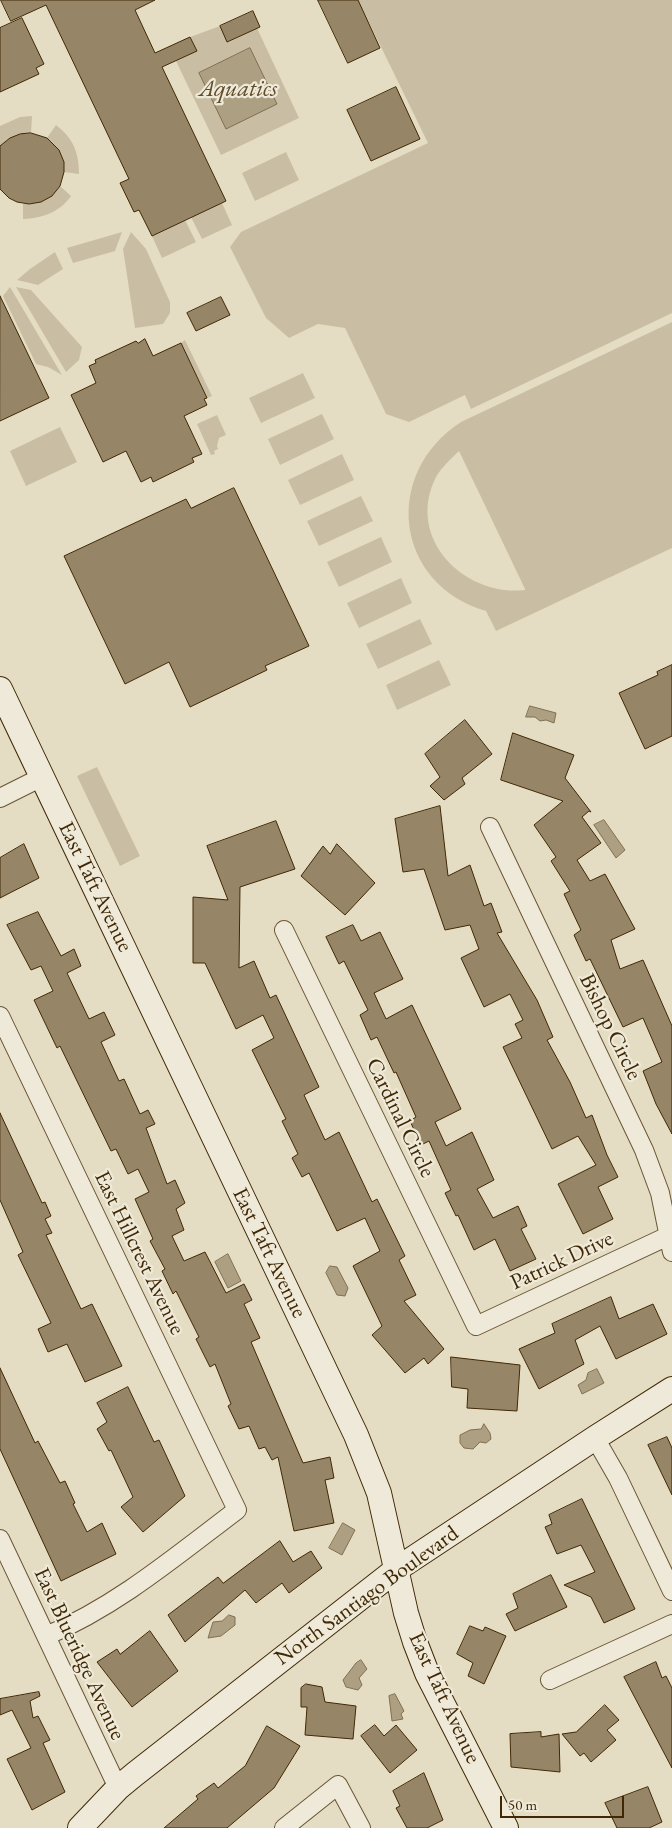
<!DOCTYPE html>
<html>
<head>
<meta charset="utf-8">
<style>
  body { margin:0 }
  #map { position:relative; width:672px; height:1828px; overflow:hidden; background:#e5ddc3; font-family:"EB Garamond",serif }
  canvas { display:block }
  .scale { position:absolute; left:500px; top:1796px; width:124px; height:22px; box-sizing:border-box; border:2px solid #402804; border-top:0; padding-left:6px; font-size:15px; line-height:18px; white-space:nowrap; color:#402804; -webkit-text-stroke:4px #eee9d8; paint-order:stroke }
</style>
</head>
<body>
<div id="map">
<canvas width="672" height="1828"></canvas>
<div class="scale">50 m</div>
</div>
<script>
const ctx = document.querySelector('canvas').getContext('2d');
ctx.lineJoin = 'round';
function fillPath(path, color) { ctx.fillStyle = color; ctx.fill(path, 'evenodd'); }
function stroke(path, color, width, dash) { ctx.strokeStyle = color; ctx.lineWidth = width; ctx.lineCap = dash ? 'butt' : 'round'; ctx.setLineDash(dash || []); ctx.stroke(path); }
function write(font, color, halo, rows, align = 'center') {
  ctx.font = font + ' "EB Garamond",serif'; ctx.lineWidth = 4.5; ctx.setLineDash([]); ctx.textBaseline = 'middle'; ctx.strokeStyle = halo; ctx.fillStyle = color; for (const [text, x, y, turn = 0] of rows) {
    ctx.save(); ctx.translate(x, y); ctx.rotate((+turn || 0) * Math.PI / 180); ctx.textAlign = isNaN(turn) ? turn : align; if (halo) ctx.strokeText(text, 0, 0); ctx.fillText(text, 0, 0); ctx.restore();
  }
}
const green = new Path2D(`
  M358,0H672V313L471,409L465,395L409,422L386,414L345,328L318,324L289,338L266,318L230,247L241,232L428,143Z
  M220,26L228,42L257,28L299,118L221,155L176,61L196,51L190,37Z
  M32,116L31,133C18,134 9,137 0,147V126L20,117Z
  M56,125C73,138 79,152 79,174L64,172C64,158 59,147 47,138Z
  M286,152L299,180L255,201L242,173Z
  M60,186L71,196C60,212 43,218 23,219V204L41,202Z
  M222,203L232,225L202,239L191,217Z
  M185,220L196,242L162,258L152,236Z
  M122,232L115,251L73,263L67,248Z
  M131,232L146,249L170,302V313L163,324L135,328L123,249Z
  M55,252L63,269L38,285L17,280L30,269Z
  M10,287L62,375L48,367L36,364L3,296Z
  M16,287L31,290L82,347L79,360L66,372Z
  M672,322V548L496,631L486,611C394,584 382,473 461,422ZM459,451L525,589V590C464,597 405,538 436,477C442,467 451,459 459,451Z
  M185,340L212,396L207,398L181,343Z
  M303,373L315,398L261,423L249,398Z
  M322,414L334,439L280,465L268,439Z
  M217,415L226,435L219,438L217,446L218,449L214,451L215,454L211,455L197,424Z
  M60,427L77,462L26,486L10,451Z
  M342,454L354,480L300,505L288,480Z
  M361,496L373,521L319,546L307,521Z
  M381,537L392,562L339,587L327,562Z
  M401,578L412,603L359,628L347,603Z
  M420,619L432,644L378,669L366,644Z
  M439,660L451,685L397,710L386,685Z
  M97,767L140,856L120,866L77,776Z`);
const water = new Path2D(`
  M250,48L277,104L226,129L199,73Z
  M530,706L556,713L554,723L546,720L540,721L535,717H526Z
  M604,820L625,850L616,858L594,825Z
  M228,1254L241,1281L228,1288L215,1262Z
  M330,1266L337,1267L348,1288L345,1296L337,1295L326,1273Z
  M597,1369L604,1383L582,1394L578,1385L586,1380L588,1373Z
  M484,1424L490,1433L491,1439L486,1443L480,1442L473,1449L464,1448L460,1443V1435L470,1430L481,1429Z
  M343,1523L355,1530L342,1555L329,1548Z
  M229,1615L235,1617V1625L221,1636L208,1638L213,1622L222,1621Z
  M361,1660L367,1669L359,1678L362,1685L358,1690L346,1687L343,1680L356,1663Z
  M395,1694L404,1711L401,1714L403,1719L392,1721L389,1696Z`);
const building = new Path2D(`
  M1,0H155L135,10L155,53L190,37L197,51L162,67L226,201L152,236L139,210L134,212L120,183L129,179L46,5L11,21Z
  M318,0H358L380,48L348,63Z
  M253,11L260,27L227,42L220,26Z
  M22,18L44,64L36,68L39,74L0,92V28Z
  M396,87L420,139L371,161L347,110Z
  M31,133L47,138L59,150L64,162V172L60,186L52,196L41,202L29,204L17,202L9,198L0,189V146L10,138L20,134Z
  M0,296L49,398L0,421Z
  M221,297L230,315L196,331L187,313Z
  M145,339L153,356L181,343L207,398L204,399L207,405L184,416L202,454L192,458L194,462L153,482L151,477L141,482L126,451L103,462L71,395L96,383L89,366L96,363L95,360L136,341L138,343Z
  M234,488L309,646L265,666L267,670L190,707L169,662L125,684L64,556L186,499L191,508Z
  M672,665V736L645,749L619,693L658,675L657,672Z
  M465,720L492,754L462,778L465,784L444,800L430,786L440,777L425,754Z
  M513,733L574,755L565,778L591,812L589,811L582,817L601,843L577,860L590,881L605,874L635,929L611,940L620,969L643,960L672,1026V1134L656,1104L643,1071L662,1062L643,1018L623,1027L590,959L586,961L574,935L581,930L564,894L570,891L551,861L556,857L534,825L563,801L501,780Z
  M440,806L448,876L470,865L484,906L491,903L502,932L497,933L537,1000L553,1037L547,1040L570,1082L586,1118L592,1115L607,1155L618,1177L598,1187L613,1219L583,1234L558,1184L596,1165L578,1136L552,1149L503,1047L522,1038L515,1024L523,1020L510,994L484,1007L461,958L479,949L470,925L445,930L424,869L403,872L395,819Z
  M276,821L295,869L240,887L239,968L254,961L270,998L276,995L319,1087L304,1095L325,1140L339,1132L372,1202L377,1199L405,1256L399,1260L416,1295L404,1301L444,1349L428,1364L424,1358L405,1373L372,1335L382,1326L353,1266L380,1251L365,1218L337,1231L309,1173L302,1177L292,1158L298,1154L282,1121L286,1119L252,1050L274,1038L263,1015L236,1029L205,963H193V897L228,900L207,846Z
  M24,844L39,878L0,898V858Z
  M337,844L375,883L345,915L301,876L323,846L330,854Z
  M38,912L61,956L74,949L81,966L67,973L89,1019L104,1012L115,1035L101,1042L119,1081L124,1079L140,1114L148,1110L155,1124L146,1128L167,1184L175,1180L185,1203L176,1209L184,1230L172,1236L184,1261L205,1252L226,1293L244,1284L252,1300L244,1304L260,1338L251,1342L303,1463L330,1457L334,1478L325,1480L334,1523L294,1531L278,1457L272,1460L265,1447L259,1449L249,1426L239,1429L228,1406L231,1404L215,1364L210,1367L196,1339L199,1337L176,1291L173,1294L162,1271L165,1269L150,1241L153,1239L135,1199L149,1192L138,1169L128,1174L116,1149L111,1151L60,1046L57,1048L34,1000L53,991L41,966L31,970L7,925Z
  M353,925L361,941L380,932L403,979L374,993L386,1019L412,1005L461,1109L435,1122L446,1146L472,1132L494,1180L477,1189L493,1218L518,1206L527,1226L521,1229L536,1259L510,1271L495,1239L474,1250L458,1215L456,1216L445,1193L451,1190L429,1141L421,1145L410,1121L416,1117L396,1072L394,1073L377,1037L371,1040L360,1015L368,1010L344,961L339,964L326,937Z
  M0,1113L42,1203L45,1202L51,1216L45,1219L52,1233L46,1235L81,1309L92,1304L122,1366L85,1382L67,1344L48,1352L38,1329L51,1323L18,1255L23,1252L0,1200Z
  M611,1297L619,1319L653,1304L667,1334L616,1359L600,1326L575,1340L584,1364L539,1389L519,1349L555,1333L552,1324Z
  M451,1357L520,1365L517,1411L467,1408L468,1389L452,1387Z
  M0,1368L35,1443L38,1441L60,1483L65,1481L75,1503L73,1504L87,1532L102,1523L116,1554L61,1581L0,1449Z
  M128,1387L154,1442L159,1440L185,1496L143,1532L121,1507L133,1497L111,1450L109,1451L97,1429L107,1422L97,1403Z
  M667,1437L672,1448V1495L648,1445Z
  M582,1499L635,1609L604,1623L591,1597L564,1585L595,1572L581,1545L557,1554L545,1527L552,1524L549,1515Z
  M280,1541L293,1562L311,1551L322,1568L289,1593L282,1583L256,1603L245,1590L185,1642L168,1615L218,1577L223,1583Z
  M551,1575L567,1607L515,1631L506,1614L518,1608L513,1594Z
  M470,1626L483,1631L485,1627L506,1636L484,1684L468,1676L473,1663L457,1654Z
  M150,1631L178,1671L132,1707L97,1662L117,1649L120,1654Z
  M656,1662L662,1678L666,1676L672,1688V1768L624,1677Z
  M306,1684L322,1687L325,1702L356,1706L353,1739L305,1735L307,1707H301V1688Z
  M39,1692L40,1696L30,1701L33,1718L38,1716L50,1740L43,1743L65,1792L32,1810L7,1759L31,1748L12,1710L0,1715V1699Z
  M605,1705L619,1720L607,1730L616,1740L591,1762L584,1753L580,1756L562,1734L576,1732Z
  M375,1725L384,1736L396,1725L417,1750L390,1773L361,1736Z
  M267,1726L300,1746L274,1788L227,1828H164L198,1799L196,1796L214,1783L218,1788L245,1766Z
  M541,1732V1737L559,1734L560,1772L511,1767L510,1734Z
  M424,1773L443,1820L427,1828H407L396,1808L400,1806L393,1791Z
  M648,1787L662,1822L649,1828H617L605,1803Z`);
const street = new Path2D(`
  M0,798L42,777
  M490,827L644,1150L660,1193L672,1252
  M284,930L476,1326L668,1236
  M0,1016L237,1510C176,1556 117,1606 46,1636
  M595,1438L618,1478L672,1591
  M0,1539L118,1788
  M550,1680L672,1624
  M284,1828L338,1785L361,1828`);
const secondary = new Path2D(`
  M0,689L356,1435L379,1493L406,1613L415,1642L427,1673L506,1828
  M80,1828L118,1788L135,1774L397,1569L595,1438L672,1389`);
const streetNames = [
  ["East Taft Avenue",95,887,64],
  ["Bishop Circle",610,1027,64],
  ["Cardinal Circle",400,1118,64],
  ["East Hillcrest Avenue",139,1253,64],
  ["East Taft Avenue",269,1253,64],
  ["Patrick Drive",562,1261,-25],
  ["North Santiago Boulevard",367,1596,-36],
  ["East Blueridge Avenue",79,1654,65],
  ["East Taft Avenue",444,1698,65]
];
const waterNames = [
  ["Aquatics",238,89]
];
fillPath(green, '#c9bea3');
fillPath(water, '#ad9f82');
stroke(water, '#816f50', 1);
fillPath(building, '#968667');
stroke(building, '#402804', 1);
stroke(street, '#695534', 20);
stroke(secondary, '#402804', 26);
stroke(street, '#eee9d8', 18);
stroke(secondary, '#eee9d8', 24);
write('22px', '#402804', '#eee9d8', streetNames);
write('italic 24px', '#614c2a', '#eee9d8', waterNames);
</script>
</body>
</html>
